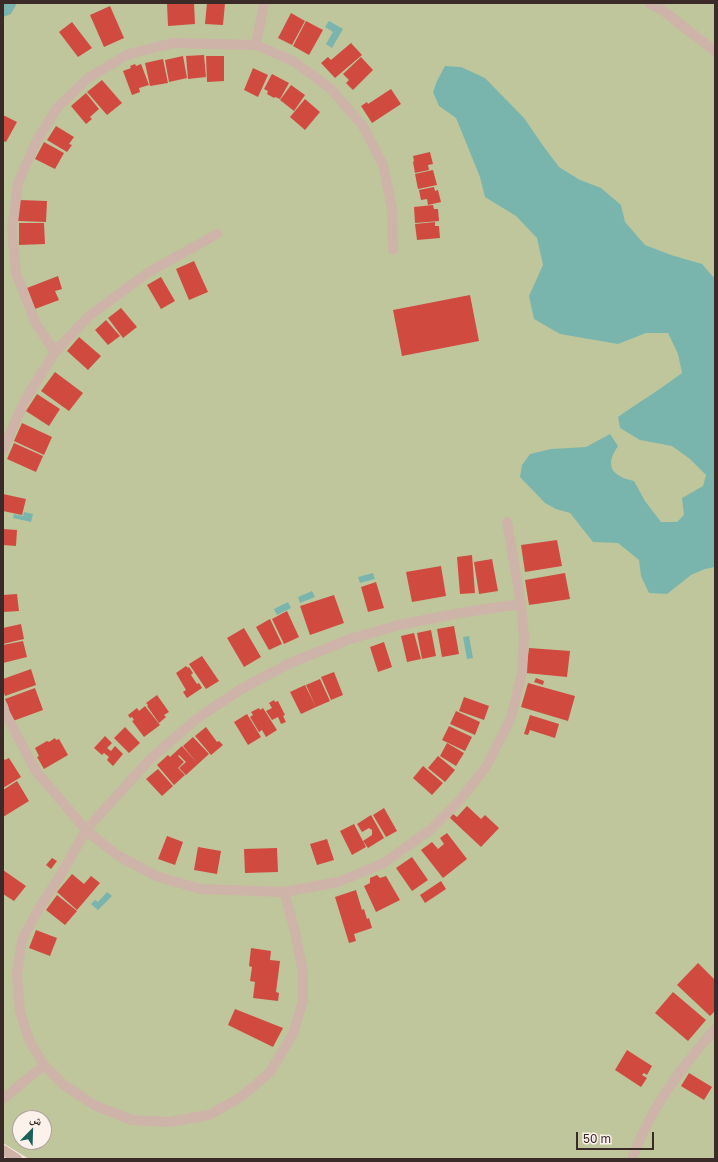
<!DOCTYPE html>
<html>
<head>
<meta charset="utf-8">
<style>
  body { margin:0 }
  #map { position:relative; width:718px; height:1162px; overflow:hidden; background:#f5e6dd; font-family:"Golos Text","Noto Naskh Arabic",sans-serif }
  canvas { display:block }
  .frame { position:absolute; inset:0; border:4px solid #3a2b29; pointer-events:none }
  .north { position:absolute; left:12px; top:1110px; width:40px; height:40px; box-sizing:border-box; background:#fcf1eb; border:1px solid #aea29d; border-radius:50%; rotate:23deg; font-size:11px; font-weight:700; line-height:16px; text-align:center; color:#3a2b29 }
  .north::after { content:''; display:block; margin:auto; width:14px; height:18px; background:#1a6059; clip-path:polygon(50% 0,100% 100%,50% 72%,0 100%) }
  .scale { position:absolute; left:576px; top:1132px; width:78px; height:18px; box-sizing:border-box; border:2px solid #3a2b29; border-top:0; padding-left:5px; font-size:12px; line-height:14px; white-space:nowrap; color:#3a2b29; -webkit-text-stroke:3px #fcf1eb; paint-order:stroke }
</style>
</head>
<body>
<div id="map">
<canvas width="718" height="1162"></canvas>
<div class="frame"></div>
<div class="north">ش</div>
<div class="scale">50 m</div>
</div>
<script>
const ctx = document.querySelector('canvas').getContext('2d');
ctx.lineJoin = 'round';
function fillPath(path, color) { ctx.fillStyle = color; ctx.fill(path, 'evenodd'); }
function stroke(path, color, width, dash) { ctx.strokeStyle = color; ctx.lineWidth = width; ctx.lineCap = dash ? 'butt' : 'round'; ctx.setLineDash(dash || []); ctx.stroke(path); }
const green = new Path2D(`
  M3,3H715V1159H29L3,1143ZM20,1118H44V1142H20Z`);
const water = new Path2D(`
  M3,3H17L11,14L3,17Z
  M329,21L343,29L332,48L326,44L333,32L325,27Z
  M445,66L461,67L485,78L524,118L544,147L559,167L580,180L601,188L621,205L625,222L645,245L671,255L702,264L715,279V567L705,569L691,575L667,594L649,593L641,576L639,560L618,543L593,542L570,513L556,509L545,503L520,477L522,465L530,454L551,449L586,447L610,434L618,446C604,466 612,476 634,481L645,501L661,522H677L684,515L682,498L703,486L706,475L690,459L672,446L640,440L620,428L618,417C639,402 661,389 682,373L678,354L668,333H646L618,344L560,334L534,319L529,296L543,265L537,238L516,216L485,197L480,177L456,118L439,106L433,92L437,81Z
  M24,512L33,514L31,522L13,518L14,514L23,516Z
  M373,573L375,579L360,583L358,577Z
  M312,591L315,597L300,603L298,597Z
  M288,602L291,608L277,615L274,609Z
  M469,636L473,658L467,659L463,637Z
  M107,892L112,896L98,910L91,904L95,900L98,902Z`);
const building = new Path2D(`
  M167,3H194L195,24L168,26Z
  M207,3H225L223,25L205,24Z
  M110,6L124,38L104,47L90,15Z
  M291,13L305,21L292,45L278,38Z
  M306,21L323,30L309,55L293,46Z
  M72,22L92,48L78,57L59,32Z
  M351,43L362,55L335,78L321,63L328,57L331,60Z
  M204,55L206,77L188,79L186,56Z
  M183,56L187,78L169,82L165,60Z
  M206,56H224V81L207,82Z
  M361,57L373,70L353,90L346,83L349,80L343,74Z
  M163,59L168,83L150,86L145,63Z
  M135,64L136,66L141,64L149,85L139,88L140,92L132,95L123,71L131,68L130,66Z
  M253,68L268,75L258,97L244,90Z
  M272,74L289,83L280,99L275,97L274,98L267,94L268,91L264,89Z
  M102,80L122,103L107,115L87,92Z
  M291,85L305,95L294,111L280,100Z
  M391,89L401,104L372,123L361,106L367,102L368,104Z
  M86,93L99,109L90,117L92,119L86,124L71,106Z
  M305,99L320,112L305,130L290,117Z
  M3,115L17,122L6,142L3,141Z
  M56,126L74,137L69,144L72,145L67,152L47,140Z
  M44,142L64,153L55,169L35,159Z
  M430,152L433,164L428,165L429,170L415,173L413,162L414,161L413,156Z
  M433,170L437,185L418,189L415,174Z
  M434,187L435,191L438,190L441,202L428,205L427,199L421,200L419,190Z
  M19,200L47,201L46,222L18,221Z
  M433,205L434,209H438L439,221L415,223L414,207Z
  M435,222V226H439L440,238L417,240L415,224Z
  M19,223H44L45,244L19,245Z
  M194,261L208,292L189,300L176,269Z
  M58,276L62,289L55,291L59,300L35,309L27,288Z
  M161,277L175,301L161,309L147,285Z
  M470,295L479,341L402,356L393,310Z
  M121,308L137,327L123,338L108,318Z
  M106,320L120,336L108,345L95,330Z
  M79,337L101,356L88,370L67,351Z
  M55,372L83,393L69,411L41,391Z
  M37,394L60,409L49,426L26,411Z
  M22,423L52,437L44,455L14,441Z
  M14,443L43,456L36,472L7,459Z
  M3,494L26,499L22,515L3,511Z
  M3,529L17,530L16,546L3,545Z
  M557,540L562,566L525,572L521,545Z
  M472,555L475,593L460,594L457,557Z
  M492,559L498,591L479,594L474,562Z
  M441,566L446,596L412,602L406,572Z
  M565,573L570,599L529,605L525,580Z
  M376,582L384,608L368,612L361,587Z
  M17,594L19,611L3,612V595Z
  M334,595L344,623L310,635L300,606Z
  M287,611L299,637L284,644L272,619Z
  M270,619L282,644L269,650L256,627Z
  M21,624L24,639L3,644V628Z
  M454,626L459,654L442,657L437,629Z
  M244,628L261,657L244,667L227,638Z
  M431,630L436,656L422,659L417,633Z
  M414,633L421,659L407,662L401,636Z
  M23,641L27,657L3,663V645Z
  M384,642L392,667L378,672L370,647Z
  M529,648L570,651L567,677L526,673Z
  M202,656L219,681L206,689L189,664Z
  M186,666L188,668L189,667L193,673L191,675L197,684L199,683L202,688L187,698L183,692L186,690L176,673Z
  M31,669L36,685L5,696L3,689V679Z
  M334,672L343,695L331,700L321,677Z
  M536,678L544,681L543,685L534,682Z
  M320,679L330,701L316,707L306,685Z
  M528,683L575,696L568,721L521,707Z
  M305,685L316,707L301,714L290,692Z
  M35,688L43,710L13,721L5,699Z
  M157,695L169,712L164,715L166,717L159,723L147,706L148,705L146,703Z
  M464,697L489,706L484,720L459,711Z
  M274,700L275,702L278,701L285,715L283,716L286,722L281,724L278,717L272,720L266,711L272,708L269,703Z
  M145,706L160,725L144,737L132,721L134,720L132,717L130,718L128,715L137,708L139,711Z
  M259,708L260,710L263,708L277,730L266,737L262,730L259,732L250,717L253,715L251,712Z
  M456,711L480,722L475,735L450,724Z
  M247,714L261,737L248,745L234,722Z
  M530,715L559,724L555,738L530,730L528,735L524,734Z
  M449,726L472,737L465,751L442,740Z
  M125,727L140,743L129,753L114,738Z
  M206,727L217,742L219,741L223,745L211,755L195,736Z
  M105,736L112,743L107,748L111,751L115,746L123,754L113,766L107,760L109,757L104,753L102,755L94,748Z
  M193,737L209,754L198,764L183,746Z
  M55,738L56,740L59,739L68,755L44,769L37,757L39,756L35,748L47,741L49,742Z
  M447,743L464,753L456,766L440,756Z
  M182,746L198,764L186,775L179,768L186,762L179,755L178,756L184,762L178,768L185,775L174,785L157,765L168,755L170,757Z
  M438,756L455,770L445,782L428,768Z
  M3,758L5,760L9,758L21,777L3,788Z
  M423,766L443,783L432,795L413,778Z
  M158,769L173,786L162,796L146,779Z
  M17,781L29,801L3,817V790Z
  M467,806L481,819L485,815L499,828L481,847L450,818L453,814L457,817Z
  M384,808L397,831L386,837L373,815Z
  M371,815L384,838L368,848L363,841L372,835V830L369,828L362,832L357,824Z
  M354,824L366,847L352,855L340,831Z
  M447,833L467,859L443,878L421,850L432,842L438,849L444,844L440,838Z
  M167,836L183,842L175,865L158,859Z
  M327,839L334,860L317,865L310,844Z
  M198,847L221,851L217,874L194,870Z
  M277,848L278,872L245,873L244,849Z
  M412,857L428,880L412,891L396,868Z
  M52,858L57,861L51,869L46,865Z
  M3,870L26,886L14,901L3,894Z
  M72,874L84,884L91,876L100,883L77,910L57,892Z
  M377,875L380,878L386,876L400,900L376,912L364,886L370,883V878Z
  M441,881L446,889L425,903L420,895Z
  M356,890L362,910L364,909L367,919L369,918L372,928L354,934L356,941L349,943L335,897Z
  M57,895L77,911L65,925L46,910Z
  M36,930L57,938L50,956L29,948Z
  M251,948L271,951L270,960L280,961L276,992L279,993L278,1001L253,998L255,982L250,981L252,967L249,966Z
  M698,963L715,980V1011L710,1016L677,985Z
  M673,992L706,1020L688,1041L655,1013Z
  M235,1009L283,1028L273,1047L228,1025Z
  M627,1050L652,1066L647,1075L644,1073L642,1075L647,1078L641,1087L615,1070Z
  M689,1073L712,1087L704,1100L681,1086Z`);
const minor = new Path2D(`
  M649,3L662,10L715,51
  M256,45L264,3
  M55,352L36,324L16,273L12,230L18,183L36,142L57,108L88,78L129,54L173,43L256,45L293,61L330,88L363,126L383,165L392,208L393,250
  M3,449L25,400L55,352L89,316L149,272L217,234
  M3,706L5,713L36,771L86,830L117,855L156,876L200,889L284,892L338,882L384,863L430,830L460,800L486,767L511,718L522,673L524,637L521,604L507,522
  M284,892L295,931L303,973V1000L293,1034L270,1072L241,1097L209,1115L169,1122L132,1120L96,1106L64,1085L44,1065L30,1042L20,1012L17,974L22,940L38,910L63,871L86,830L150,759L199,717L243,688L290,663L350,639L399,625L465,612L521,604
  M3,1099L44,1065
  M3,1150L17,1159
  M632,1159C649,1110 681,1067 715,1029`);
fillPath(green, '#bfc69c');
fillPath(water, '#7ab5ad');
fillPath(building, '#d04a40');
stroke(minor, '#ceb3a8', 10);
</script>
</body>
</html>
